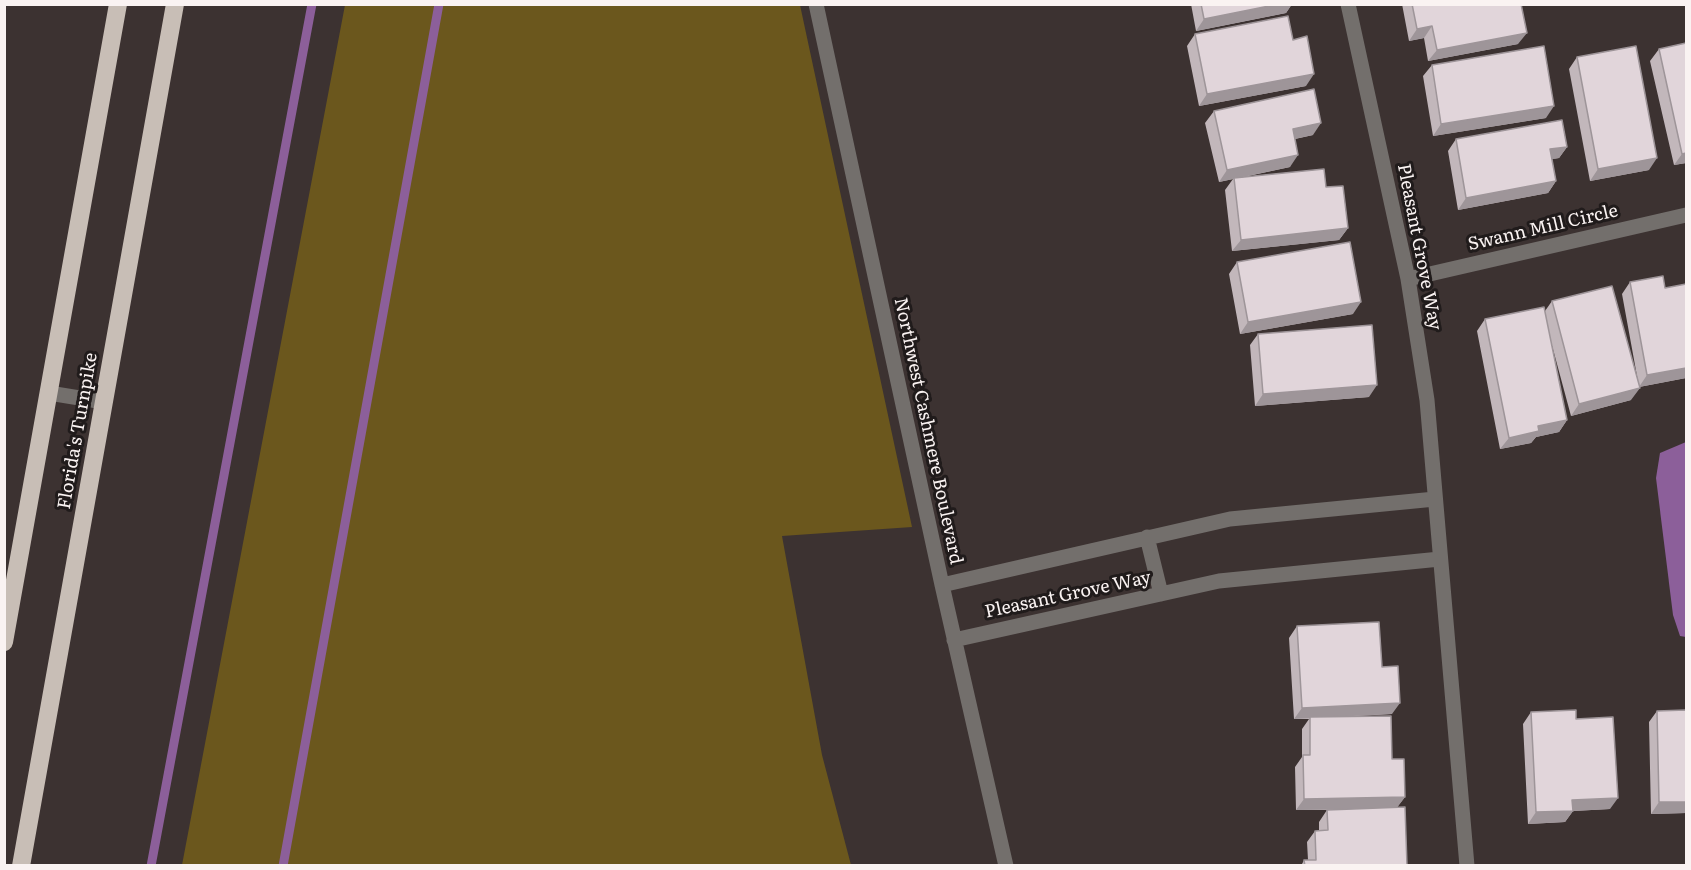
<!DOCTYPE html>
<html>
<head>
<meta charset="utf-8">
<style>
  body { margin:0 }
  #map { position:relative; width:1691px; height:870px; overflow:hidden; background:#3c3231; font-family:Literata,serif }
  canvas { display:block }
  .frame { position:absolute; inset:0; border:6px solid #faf3f2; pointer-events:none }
</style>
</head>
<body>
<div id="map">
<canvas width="1691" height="870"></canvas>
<div class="frame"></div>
</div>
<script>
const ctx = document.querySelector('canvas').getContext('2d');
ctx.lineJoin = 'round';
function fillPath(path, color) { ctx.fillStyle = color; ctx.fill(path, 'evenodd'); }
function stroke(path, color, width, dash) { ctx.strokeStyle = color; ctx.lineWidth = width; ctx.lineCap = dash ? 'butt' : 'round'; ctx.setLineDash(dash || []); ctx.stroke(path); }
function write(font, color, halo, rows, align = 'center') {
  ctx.font = font + ' Literata,serif'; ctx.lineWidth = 6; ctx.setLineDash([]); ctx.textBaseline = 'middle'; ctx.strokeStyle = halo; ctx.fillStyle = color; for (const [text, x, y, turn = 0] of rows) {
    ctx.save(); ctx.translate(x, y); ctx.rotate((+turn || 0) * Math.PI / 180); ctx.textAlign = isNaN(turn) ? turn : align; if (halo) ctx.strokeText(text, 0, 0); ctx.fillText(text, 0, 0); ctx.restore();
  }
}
const green = new Path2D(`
  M345,5H800L912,527L782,536L822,755L851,865H182Z`);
const water = new Path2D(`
  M1686,442V637L1680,636L1673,615L1656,478L1660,453Z`);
const stream = new Path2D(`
  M151,866L312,4
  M283,866L439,4`);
const minor = new Path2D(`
  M816,4L942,585L1006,866
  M1348,4L1408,279L1427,400L1467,866
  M1408,279L1686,215
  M49,393L104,402
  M1147,537L1161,594
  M942,585L1230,519L1435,499
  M954,640L1219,581L1440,559`);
const highway = new Path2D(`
  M4,642L118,4
  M21,866L175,4`);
const wall = new Path2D(`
  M1191,4H1292L1286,13L1196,31Z
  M1402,4H1521L1518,44L1428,61L1424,38L1409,41Z
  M1195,34L1293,40L1306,86L1199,106L1187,46Z
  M1686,43V163L1674,165L1650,61L1659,49Z
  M1577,57L1649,170L1590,181L1569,69Z
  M1432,65L1546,118L1433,136L1423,76Z
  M1214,111L1313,135L1295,139L1290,167L1239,178L1326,187L1348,228L1339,240L1232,251L1225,190L1233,179L1219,182L1205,123Z
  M1456,139L1567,147L1559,158L1552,159L1556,181L1548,193L1458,210L1448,151Z
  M1237,262L1353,314L1240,334L1229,274Z
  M1630,282L1686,378L1639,387L1622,294Z
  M1552,301L1631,400L1571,416L1550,338L1567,420L1559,432L1536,437L1531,443L1500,449L1477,331L1485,319L1545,311Z
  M1258,334L1369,397L1255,406L1250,345Z
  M1297,626L1382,667L1392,714L1339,717L1392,759L1405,797L1397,807L1407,866H1301L1304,860H1308L1307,842L1315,831H1319V822L1327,810H1343H1296L1295,767L1302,757V729L1309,719H1294L1289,638Z
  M1657,711L1686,813L1651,814L1649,722Z
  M1531,712L1576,719L1610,809L1573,811L1565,822L1528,824L1523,724Z`);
const shadedWall = new Path2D(`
  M1279,4H1292L1286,13L1196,31L1204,19Z
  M1432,26L1424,38L1409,41L1417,29Z
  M1527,33L1518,44L1428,61L1437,50Z
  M1314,74L1306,86L1199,106L1207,94Z
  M1554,106L1546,118L1433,136L1441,124Z
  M1321,123L1313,135L1285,141L1293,129Z
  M1567,147L1559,158L1542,161L1550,149Z
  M1686,153V163L1674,165L1682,154Z
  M1298,155L1290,167L1219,182L1227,170Z
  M1657,158L1649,170L1590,181L1598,169Z
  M1556,181L1548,193L1458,210L1466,198Z
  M1348,228L1339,240L1232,251L1241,240Z
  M1361,302L1353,314L1240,334L1248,322Z
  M1686,368V378L1639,387L1647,375Z
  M1377,385L1369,397L1255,406L1263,394Z
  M1640,388L1631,400L1571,416L1579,404Z
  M1567,420L1559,432L1536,437L1531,443L1500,449L1509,438L1538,426Z
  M1400,703L1392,714L1294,719L1302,708Z
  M1405,797L1396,809L1296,810L1304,799Z
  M1618,798L1610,809L1573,811L1565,822L1528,824L1536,812L1572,800Z
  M1659,802H1686V813L1651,814Z`);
const building = new Path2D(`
  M1201,4H1279L1204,19Z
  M1412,4H1521L1527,33L1437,50L1432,26L1417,29Z
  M1288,16L1293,40L1307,36L1314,74L1207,94L1195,34Z
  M1686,43V153L1682,154L1659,49Z
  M1544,46L1554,106L1441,124L1432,65Z
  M1636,46L1657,158L1598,169L1577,57Z
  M1314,89L1321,123L1293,129L1298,155L1227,170L1214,111Z
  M1562,120L1567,147L1550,149L1556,181L1466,198L1456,139Z
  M1324,169L1326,187L1343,186L1348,228L1241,240L1234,178Z
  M1350,242L1361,302L1248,322L1237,262Z
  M1663,276L1665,288L1686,284V368L1647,375L1630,282Z
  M1612,286L1640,388L1579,404L1552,301Z
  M1544,307L1567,420L1538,426L1539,431L1509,438L1485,319Z
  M1372,325L1377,385L1263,394L1258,334Z
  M1379,622L1382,667L1398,666L1400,703L1302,708L1297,626Z
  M1576,710V719L1613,717L1618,798L1572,800L1573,811L1536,812L1531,712Z
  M1686,710V802H1659L1657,711Z
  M1391,716L1392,759H1404L1405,797L1304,799L1303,755H1310V717Z
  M1405,807L1407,866H1305L1304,860H1316L1315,831L1328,830L1327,810Z`);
const streetNames = [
  ["Swann Mill Circle",1543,228,-13],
  ["Pleasant Grove Way",1419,247,79],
  ["Florida's Turnpike",78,431,-80],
  ["Northwest Cashmere Boulevard",928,431,78],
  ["Pleasant Grove Way",1068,595,-12]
];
fillPath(green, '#6b571d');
fillPath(water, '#8c5f9a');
stroke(stream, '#8c5f9a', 9);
stroke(minor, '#736f6c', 15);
stroke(highway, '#c8beb6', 18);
fillPath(wall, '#c2b7bb');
fillPath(shadedWall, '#9e9599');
fillPath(building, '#e1d5da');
stroke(building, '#9e9599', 1.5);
write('18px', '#faf3f2', '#201b1b', streetNames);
</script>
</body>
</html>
